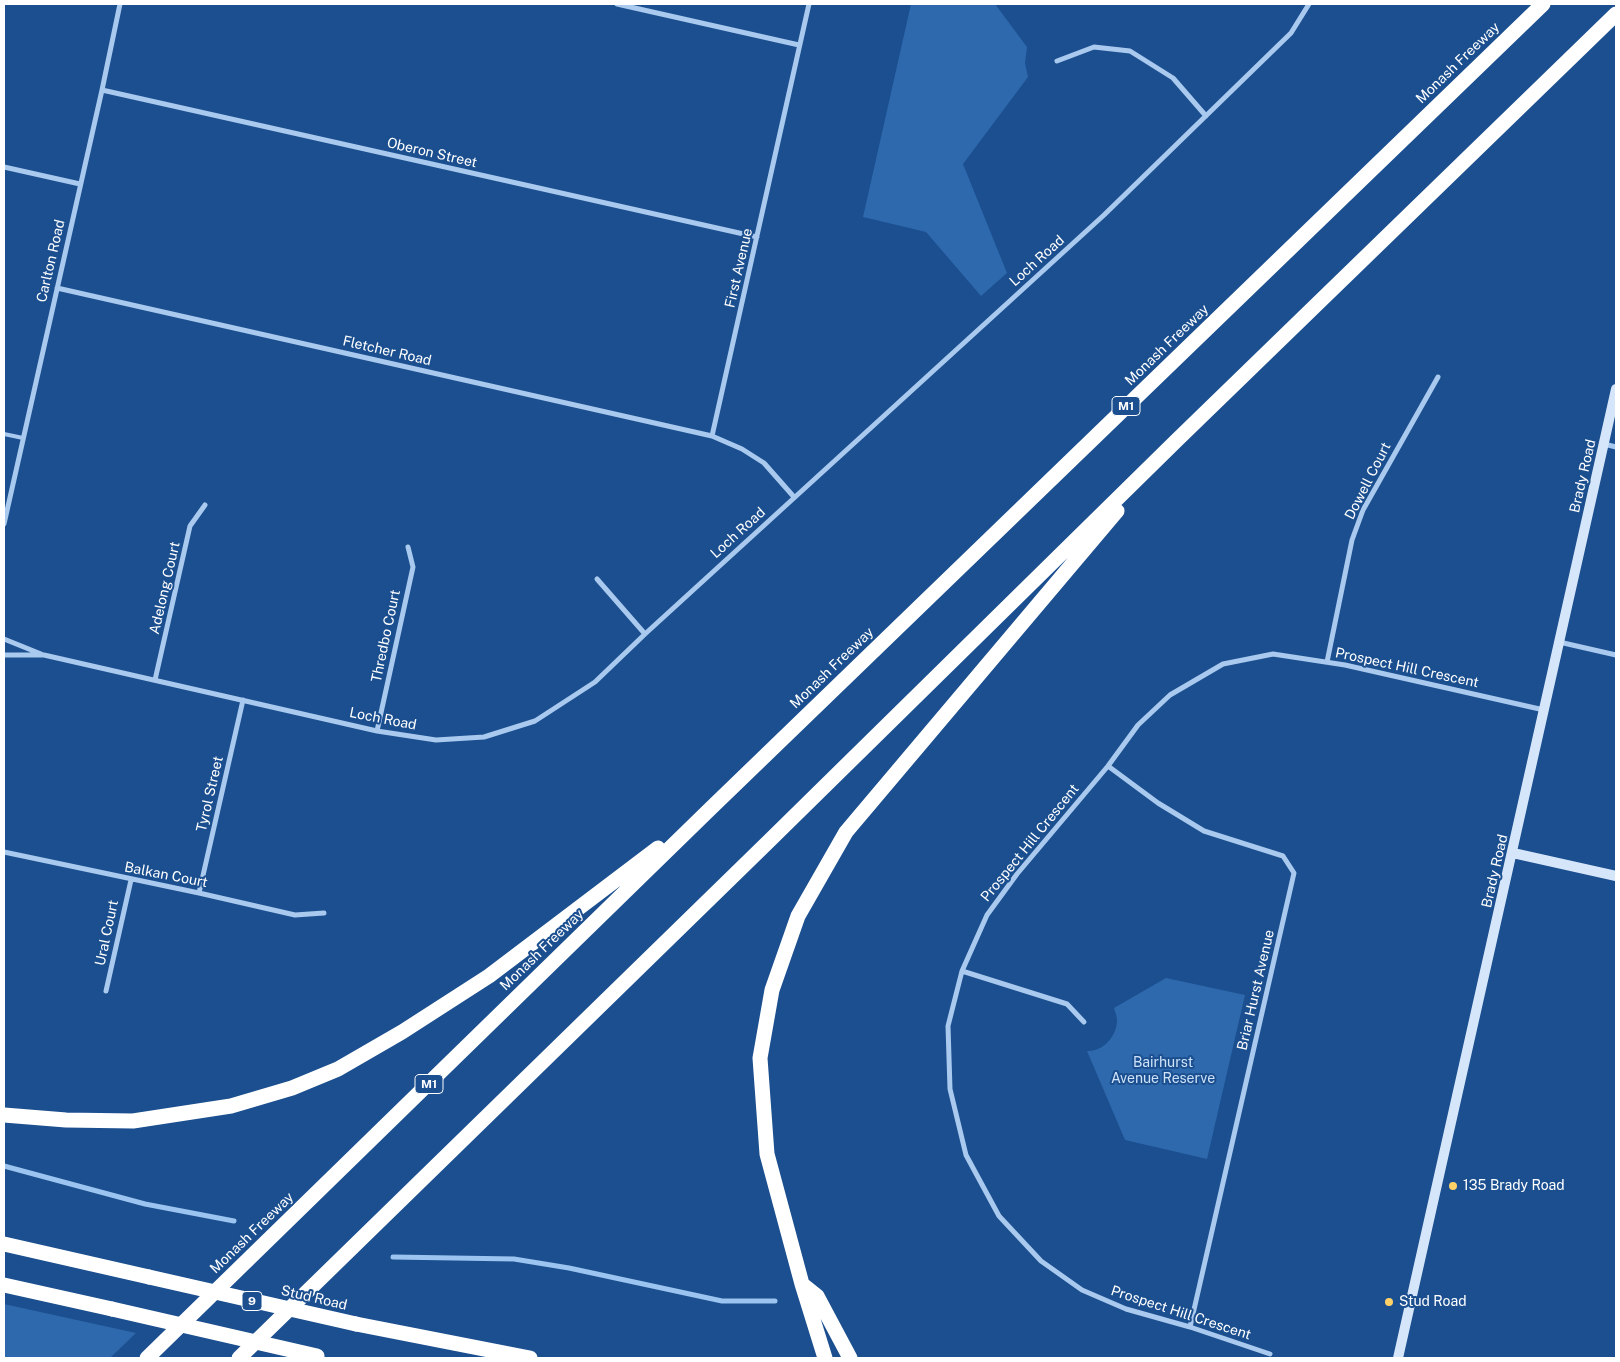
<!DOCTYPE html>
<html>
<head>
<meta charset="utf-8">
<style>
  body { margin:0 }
  #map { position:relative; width:1620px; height:1362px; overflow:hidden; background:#1b4f8f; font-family:"Public Sans",sans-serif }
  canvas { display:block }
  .frame { position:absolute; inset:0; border:5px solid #fff; pointer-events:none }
</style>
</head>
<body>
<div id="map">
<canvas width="1620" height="1362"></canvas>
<div class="frame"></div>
</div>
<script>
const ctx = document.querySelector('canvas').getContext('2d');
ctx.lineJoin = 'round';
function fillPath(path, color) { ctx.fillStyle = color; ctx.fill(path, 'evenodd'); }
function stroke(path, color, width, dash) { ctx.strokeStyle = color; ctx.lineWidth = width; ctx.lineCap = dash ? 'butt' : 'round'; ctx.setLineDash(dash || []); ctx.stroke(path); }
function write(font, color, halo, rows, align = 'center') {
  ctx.font = font + ' "Public Sans",sans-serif'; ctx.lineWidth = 4; ctx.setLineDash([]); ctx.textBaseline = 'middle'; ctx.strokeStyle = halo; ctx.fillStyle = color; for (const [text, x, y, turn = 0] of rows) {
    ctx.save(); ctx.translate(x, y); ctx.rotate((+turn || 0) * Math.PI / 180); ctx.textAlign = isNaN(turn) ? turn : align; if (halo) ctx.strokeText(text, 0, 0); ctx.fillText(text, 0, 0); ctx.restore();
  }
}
const green = new Path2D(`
  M911,4H995L1027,47L1025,63L1028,77L963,164L1007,273L981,296L926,232L863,217Z
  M1166,978L1245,995L1207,1159L1125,1140L1087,1051C1103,1052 1117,1036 1117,1020C1117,1016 1115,1012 1114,1008Z
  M4,1304L136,1333L110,1358H4Z`);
const stream = new Path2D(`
  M4,1166L145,1204L234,1221
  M393,1257L514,1259L569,1268L722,1301H775`);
const lane = new Path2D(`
  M4,434L23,438`);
const street = new Path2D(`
  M617,4L799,45
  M1057,61L1094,47L1130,51L1173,78L1206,116
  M102,90L757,237
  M4,167L80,184
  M57,288L712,436
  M1604,444L1616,447
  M794,497L764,463L742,449L712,436L809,4
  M4,524L102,90L120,4
  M597,579L645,634
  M4,639L41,654
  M1559,642L1616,655
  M4,655H44L377,731L436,740L484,737L535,721L595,682L645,634L1104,215L1291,33L1309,4
  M1327,662L1352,540L1363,510L1438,377
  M155,680L190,526L205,505
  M377,731L413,567L408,547
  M1108,766L1158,803L1204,831L1283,856L1294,873L1190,1327
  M4,852L199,893L295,915L324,913
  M199,893L243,700
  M962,971L1067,1004L1084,1022
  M106,991L131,880
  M1270,1354L1190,1327L1126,1309L1082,1290L1041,1261L999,1216L966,1155L950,1089L948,1026L962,971L987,915L1017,874L1108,766L1138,725L1170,695L1223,664L1273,654L1345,665L1544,710`);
const secondary = new Path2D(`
  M1513,853L1616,876
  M1398,1358L1616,389`);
const highway = new Path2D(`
  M4,1115L66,1120L133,1121L231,1106L292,1088L338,1069L402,1032L489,976L658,848
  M4,1244L149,1277
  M802,1284L817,1296L850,1358
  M4,1285L112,1309
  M356,1324L530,1358
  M147,1358L710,809L1543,4
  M239,1358L768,842L1178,439L1616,14
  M825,1358L802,1284L767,1154L760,1058L772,990L798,916L846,832L1117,511`);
const highwayBridge = new Path2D(`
  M149,1277L356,1324
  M112,1309L317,1356`);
const markers = [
  [1453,1186,5,"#ffd166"],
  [1389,1302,5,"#ffd166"]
];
const shields = [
  [1126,406,28],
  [429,1084,28],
  [252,1301,20]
];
const shieldNames = [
  ["M1",1126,406],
  ["M1",429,1084],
  ["9",252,1301]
];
const streetNames = [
  ["Monash Freeway",1458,63,-44],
  ["Oberon Street",432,153,13],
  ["Carlton Road",51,261,-77],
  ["Loch Road",1037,261,-42],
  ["First Avenue",739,268,-77],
  ["Monash Freeway",1167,345,-44],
  ["Fletcher Road",387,351,13],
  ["Brady Road",1583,476,-77],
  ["Dowell Court",1368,481,-63],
  ["Loch Road",738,533,-42],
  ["Adelong Court",165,588,-77],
  ["Thredbo Court",386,636,-78],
  ["Monash Freeway",832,668,-44],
  ["Prospect Hill Crescent",1407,668,12],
  ["Loch Road",383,719,11],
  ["Tyrol Street",210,794,-77],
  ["Prospect Hill Crescent",1030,843,-51],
  ["Brady Road",1495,871,-77],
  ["Balkan Court",166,875,11],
  ["Ural Court",107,933,-78],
  ["Monash Freeway",542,950,-44],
  ["Briar Hurst Avenue",1256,990,-77],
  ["Monash Freeway",252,1233,-44],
  ["Stud Road",314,1298,13],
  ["Prospect Hill Crescent",1181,1313,18]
];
const parkNames = [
  ["Bairhurst",1163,1063],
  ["Avenue Reserve",1163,1079]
];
const poiNames = [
  ["135 Brady Road",1463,1186],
  ["Stud Road",1399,1302]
];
fillPath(green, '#2e69ad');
stroke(stream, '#9cc4f0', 5);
stroke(lane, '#a9c9ee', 4);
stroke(street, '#a9c9ee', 5);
stroke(secondary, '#d6e6fa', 10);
stroke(highway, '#fff', 15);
stroke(highwayBridge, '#fff', 15);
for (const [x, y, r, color] of markers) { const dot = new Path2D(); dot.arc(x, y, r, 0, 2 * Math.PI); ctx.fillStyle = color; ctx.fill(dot); stroke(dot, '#1b4f8f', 2); }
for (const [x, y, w] of shields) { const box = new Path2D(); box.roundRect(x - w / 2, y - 9.5, w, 19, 4); ctx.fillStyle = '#1b4f8f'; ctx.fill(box); stroke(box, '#fff', 1); }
write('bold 12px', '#fff', null, shieldNames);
write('14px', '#fff', '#1b4f8f', streetNames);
write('14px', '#cfe3fa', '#1b4f8f', parkNames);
write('14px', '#fff', '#1b4f8f', poiNames, 'left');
</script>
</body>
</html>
